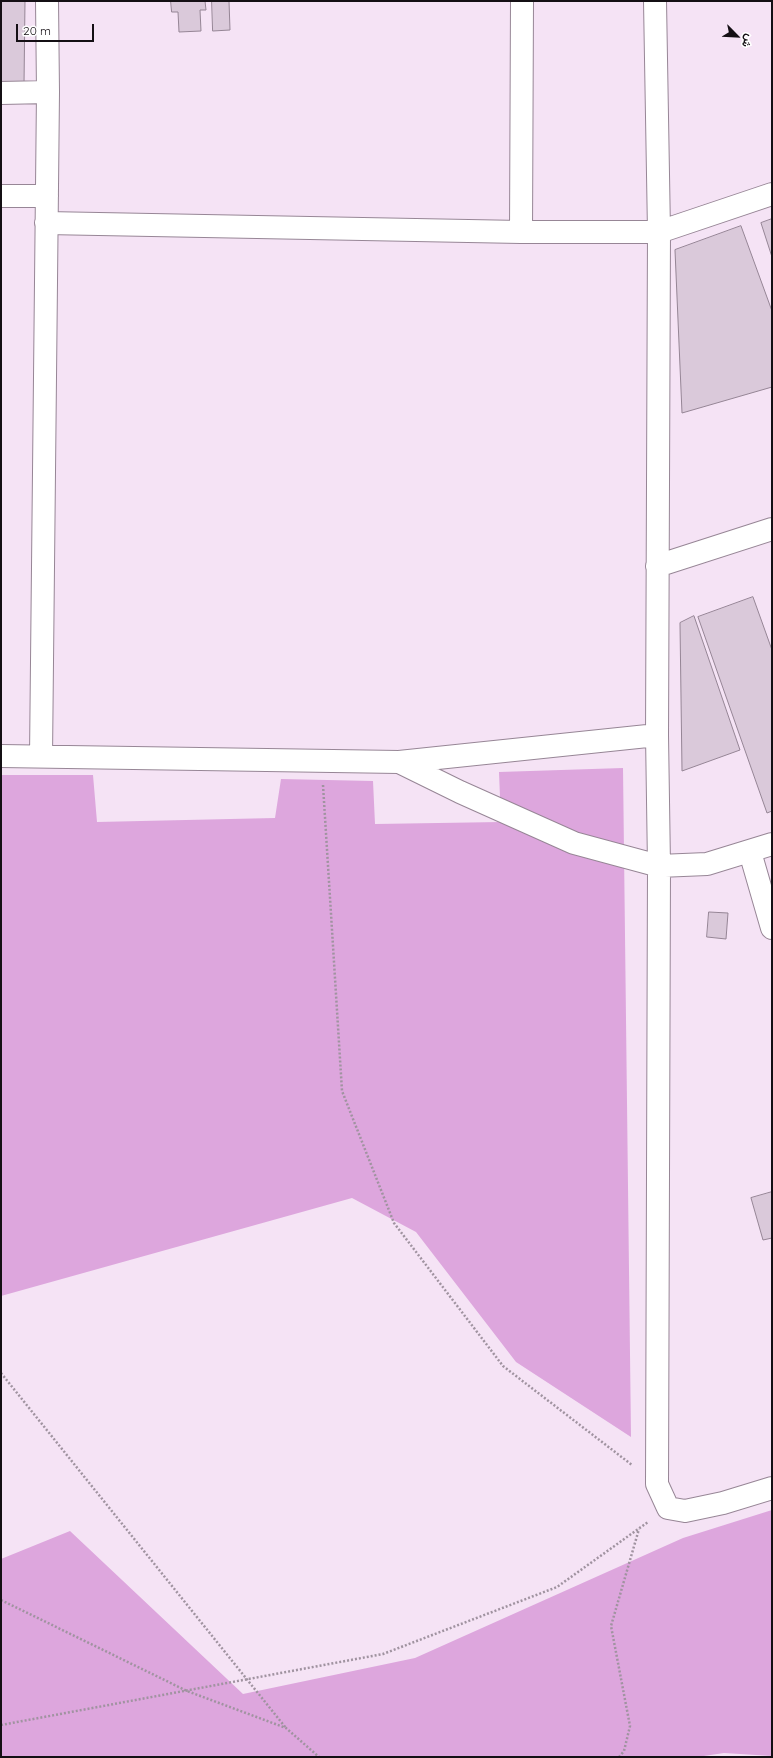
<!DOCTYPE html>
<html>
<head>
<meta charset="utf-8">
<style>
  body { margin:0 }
  #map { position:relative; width:773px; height:1758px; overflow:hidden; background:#f5e3f5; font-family:Quicksand,Vazirmatn,sans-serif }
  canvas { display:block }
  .frame { position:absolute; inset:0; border:2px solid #140f14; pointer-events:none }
  .north { position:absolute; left:717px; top:16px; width:40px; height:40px; -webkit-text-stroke:3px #fff; paint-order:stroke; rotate:114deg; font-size:11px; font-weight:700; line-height:16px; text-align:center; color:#140f14 }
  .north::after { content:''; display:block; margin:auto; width:14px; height:18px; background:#140f14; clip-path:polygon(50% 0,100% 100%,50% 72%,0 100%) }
  .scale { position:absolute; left:16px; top:24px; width:78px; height:18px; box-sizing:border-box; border:2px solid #140f14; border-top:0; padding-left:5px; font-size:12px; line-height:14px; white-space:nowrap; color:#140f14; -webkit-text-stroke:3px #fff; paint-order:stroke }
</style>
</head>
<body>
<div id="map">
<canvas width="773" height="1758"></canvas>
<div class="frame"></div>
<div class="north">ش</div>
<div class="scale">20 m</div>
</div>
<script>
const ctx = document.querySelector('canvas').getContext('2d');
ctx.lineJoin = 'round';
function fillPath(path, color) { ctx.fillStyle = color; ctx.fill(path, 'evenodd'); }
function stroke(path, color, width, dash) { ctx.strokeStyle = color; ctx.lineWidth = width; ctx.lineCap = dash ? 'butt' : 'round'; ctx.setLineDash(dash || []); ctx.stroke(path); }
const green = new Path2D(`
  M623,768L631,1437L516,1362L416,1232L352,1198L1,1296V775H93L97,822L275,818L281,779L373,781L375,824L501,822L499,772Z
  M772,1510V1756L724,1753L697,1757H1V1559L70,1531L243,1694L415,1658L683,1538Z`);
const building = new Path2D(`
  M1,1H25L24,85H1Z
  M171,1H205L206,10H200L201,31L179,32L178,12H172Z
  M212,1H229L230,30L213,31Z
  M772,219V257L761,223Z
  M741,226L772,311V387L682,413L675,250Z
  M753,597L772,650V811L767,813L698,617Z
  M694,616L740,750L682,771L680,623Z
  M709,912L728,913L726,939L707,937Z
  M772,1192V1238L763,1240L751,1198Z`);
const path = new Path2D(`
  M323,785L342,1091L394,1223L503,1366L632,1465
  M1,1373L286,1728
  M1,1600L187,1691L286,1728L319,1757
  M1,1725L383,1654L557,1587L648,1522
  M619,1757L624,1751L630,1726L611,1626L639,1529`);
const street = new Path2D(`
  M655,1L659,232L657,735L659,866L657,1484L668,1508L685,1511L723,1503L772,1488
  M1,93L48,92
  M1,196H47
  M46,223L521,232H659L772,194
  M521,232L522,1
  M657,566L772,529
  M1,756L399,762L460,792L574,843L659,866L707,864L772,844
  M41,756L48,92L47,1
  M399,762L657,735
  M750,852L772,928`);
fillPath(green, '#dda6dd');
fillPath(building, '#dac9da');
stroke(building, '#958595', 1);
stroke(street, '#978696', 24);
stroke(path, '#a093a0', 2.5, [2, 2]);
stroke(street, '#fff', 22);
</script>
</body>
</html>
